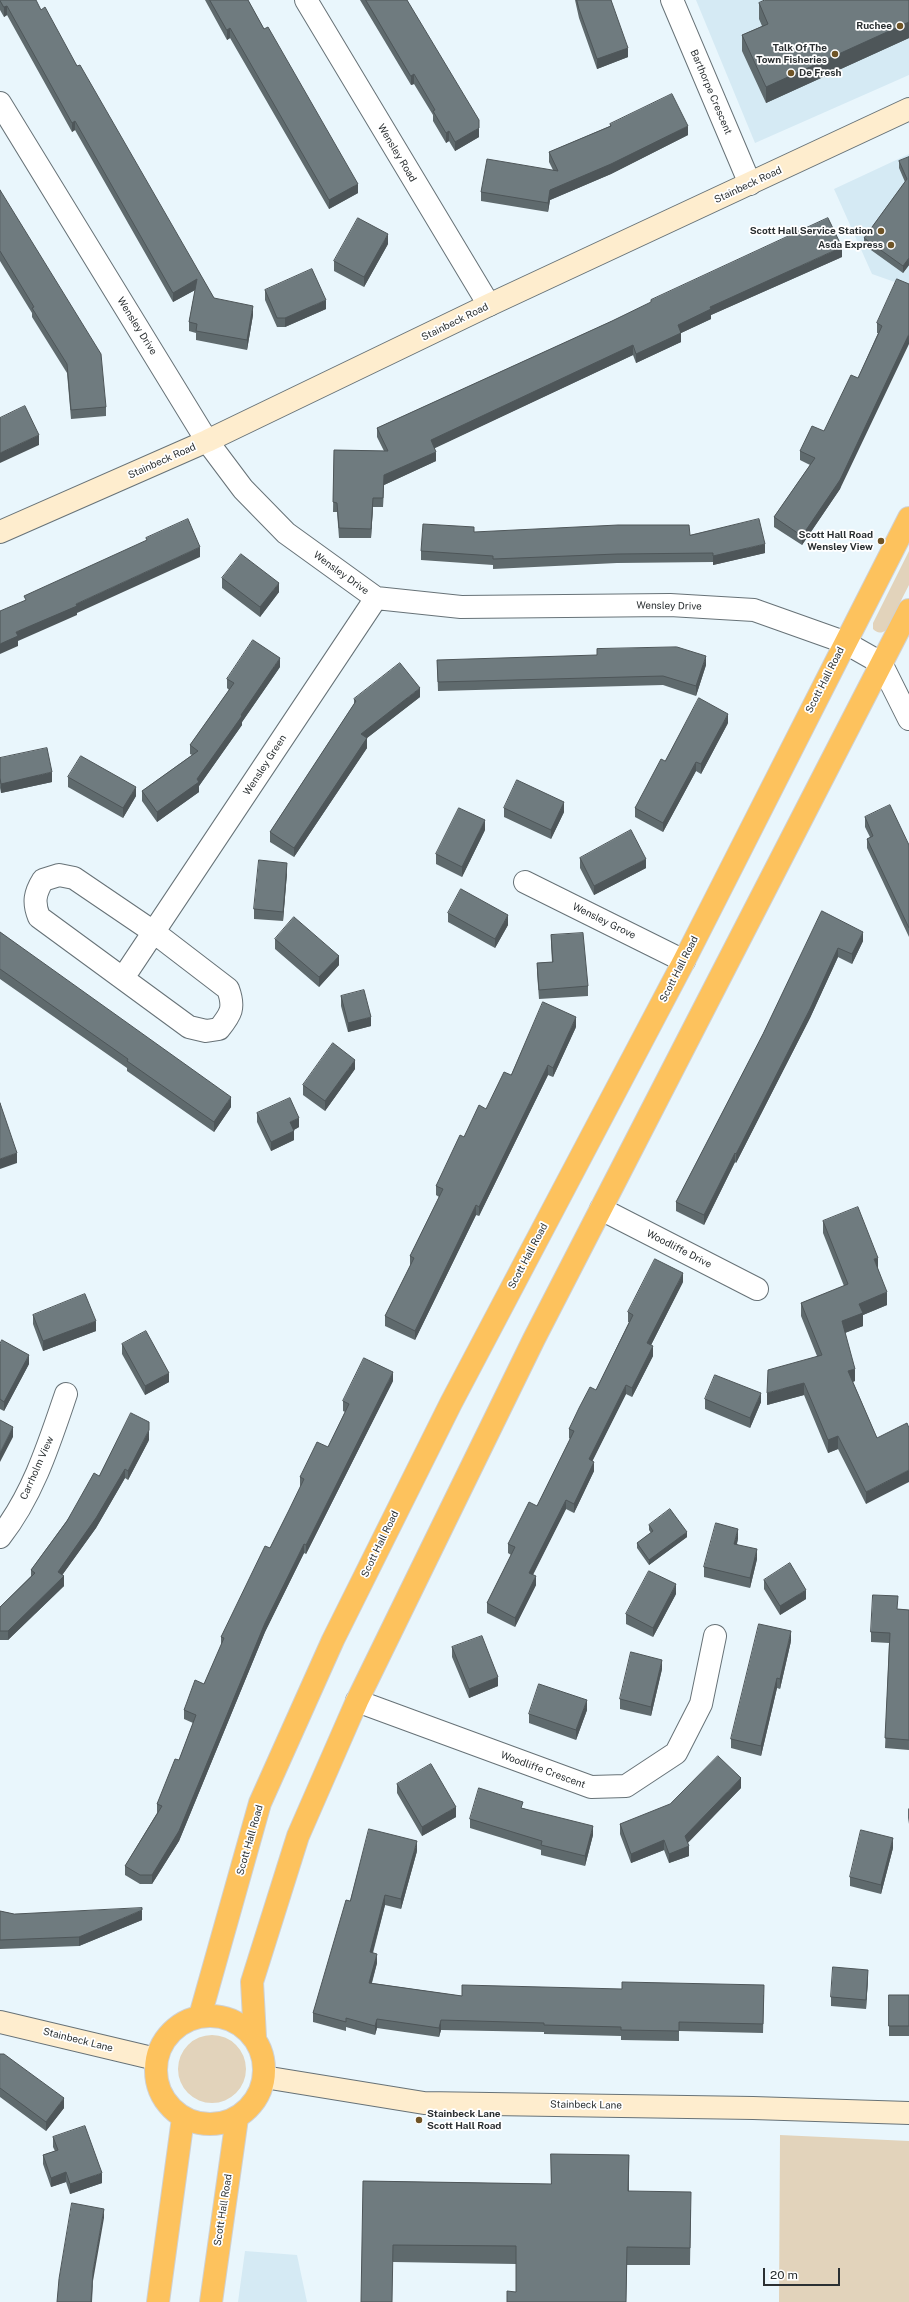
<!DOCTYPE html>
<html>
<head>
<meta charset="utf-8">
<style>
  body { margin:0 }
  #map { position:relative; width:909px; height:2302px; overflow:hidden; background:#e9f6fc; font-family:"Public Sans",sans-serif }
  canvas { display:block }
  .scale { position:absolute; left:763px; top:2268px; width:77px; height:18px; box-sizing:border-box; border:2px solid #2b3032; border-top:0; padding-left:5px; font-size:12px; line-height:14px; white-space:nowrap; color:#2b3032; -webkit-text-stroke:3px #fff; paint-order:stroke }
</style>
</head>
<body>
<div id="map">
<canvas width="909" height="2302"></canvas>
<div class="scale">20 m</div>
</div>
<script>
const ctx = document.querySelector('canvas').getContext('2d');
ctx.lineJoin = 'round';
function fillPath(path, color) { ctx.fillStyle = color; ctx.fill(path, 'evenodd'); }
function stroke(path, color, width, dash) { ctx.strokeStyle = color; ctx.lineWidth = width; ctx.lineCap = dash ? 'butt' : 'round'; ctx.setLineDash(dash || []); ctx.stroke(path); }
function write(font, color, halo, rows, align = 'center') {
  ctx.font = font + ' "Public Sans",sans-serif'; ctx.lineWidth = 3.5; ctx.setLineDash([]); ctx.textBaseline = 'middle'; ctx.strokeStyle = halo; ctx.fillStyle = color; for (const [text, x, y, turn = 0] of rows) {
    ctx.save(); ctx.translate(x, y); ctx.rotate((+turn || 0) * Math.PI / 180); ctx.textAlign = isNaN(turn) ? turn : align; if (halo) ctx.strokeText(text, 0, 0); ctx.fillText(text, 0, 0); ctx.restore();
  }
}
const built = new Path2D(`
  M696,0H909V75L755,143Z
  M909,154V287L872,274L834,189Z
  M245,2251L297,2255L307,2302H238Z`);
const green = new Path2D(`
  M909,551V585L886,630C881,634 877,633 873,629V623Z
  M178 2069a34 34 0 1 1 68 0a34 34 0 1 1-68 0Z
  M780,2135L909,2141V2302H779Z`);
const street = new Path2D(`
  M306,0L489,305
  M672,0L750,184
  M0,103L207,441L243,489L286,533L376,598L461,607L670,605L754,610L844,642L881,663L909,719
  M59,875L74,878L155,933L228,989C235,1008 231,1014 219,1029L206,1031L189,1027L39,917C33,902 35,893 43,880Z
  M525,882L684,961
  M123,978L376,598
  M601,1209L757,1289
  M0,1537C33,1495 49,1444 66,1394
  M357,1701L591,1787L626,1786L676,1753L701,1704L715,1636`);
const secondary = new Path2D(`
  M0,532L207,441L489,305L909,109
  M0,2022L156,2059
  M264,2077L424,2103L753,2108L909,2113`);
const highway = new Path2D(`
  M156 2070a54 54 0 1 1 108 0a54 54 0 1 1-108 0Z
  M200,2016L260,1803L333,1640L451,1403L684,961L909,518
  M255,2037L252,1982L298,1836L357,1701L534,1339L909,610
  M158,2302L183,2118
  M211,2302L237,2118`);
const wall = new Path2D(`
  M0,0L41,10L77,66L214,298L253,315L247,350L196,340V333L189,331V322L195,290L173,302L75,130L72,132L7,15L4,17L0,10Z
  M205,0H248L264,29L358,193L329,209L230,38L227,40Z
  M360,0H407L479,137L455,151L449,141L446,143L433,121V115L414,84L411,85Z
  M575,0H611L628,57L597,69L579,18Z
  M909,0V38L766,103L742,51V35L762,26L759,19V3Z
  M610,124L688,135L611,174L550,200L548,212L481,201V192L553,170L549,162V152L610,126Z
  M909,157V265L903,273L864,245V238L905,182L899,168V161Z
  M0,190L106,407V416L71,419L67,373L32,317V313L0,261Z
  M388,244L364,287L334,271V261Z
  M842,257L711,315V319L681,333V342L636,363L633,355L434,448L436,461L384,485L383,507H373L371,538H339L337,512H333L334,450L384,451L377,437V428L612,321L651,303V300Z
  M897,279L840,489L802,545L774,527V517L810,465L800,460V451L824,431L858,378L878,333H877V323Z
  M265,290L326,309L285,327H277L265,300Z
  M474,532L690,535L765,553L713,565V562L617,563L493,569V565L421,560V551Z
  M222,578L279,592L260,617L222,588Z
  M437,660L706,665L696,696L663,685L438,691Z
  M280,667L242,722V725L199,786V792L157,822L142,801V791L192,755L190,754V745L229,690L227,688V679Z
  M420,697L367,738V748L294,857L270,842V832L354,704V699Z
  M728,723L701,774L696,771L663,832L635,817V808L665,761Z
  M0,758L52,782L1,793L0,788Z
  M68,777L136,796L123,818L68,787Z
  M504,808L564,812L551,839L504,817Z
  M865,817L909,845V937L867,848V839L870,837L865,827Z
  M485,830L462,877L436,864V854Z
  M580,858L646,868L594,895L580,868Z
  M287,873L283,921L254,919V909Z
  M822,911L863,941L852,964L838,957L810,1018L736,1163L735,1162L704,1225L676,1211V1202L763,1034Z
  M448,913L508,925L495,948L448,922Z
  M0,932L231,1107L214,1132L127,1071V1068L0,979Z
  M551,935L588,986V996L539,999L537,973V963L552,962L551,945Z
  M275,939L339,965L319,987L275,949Z
  M341,996L371,1026L348,1032L341,1006Z
  M576,1027L553,1077L548,1075L479,1216L476,1215L415,1340L385,1326V1316L410,1266V1256L439,1197L436,1195V1186L464,1137L486,1109L511,1075Z
  M355,1069L325,1111L303,1095V1085Z
  M257,1113L299,1127L294,1130V1140L271,1151L257,1122Z
  M823,1221L878,1269L887,1305L863,1315V1326L845,1333L855,1381L853,1382L877,1438L866,1504L838,1449L828,1453L804,1395L767,1405L817,1356L801,1316V1303L844,1286L823,1233Z
  M683,1282L651,1345L653,1356L632,1397L626,1394L592,1461L594,1471L574,1513L566,1509L533,1575L536,1585L515,1627L487,1613V1603L511,1555L508,1553V1544L537,1506L570,1439L569,1438V1429L596,1390L629,1322H628V1312Z
  M33,1315L96,1331L43,1351L33,1324Z
  M0,1344L29,1364L4,1411L0,1409Z
  M122,1344L169,1382L145,1395L122,1354Z
  M393,1381L306,1554L304,1553L265,1632L179,1841L152,1884H140L125,1875V1866L157,1813V1804L179,1760L193,1723L184,1719V1710L204,1684L221,1646V1637L270,1548L301,1487L300,1486V1477L328,1447L345,1412L343,1411V1401Z
  M705,1399L761,1402L750,1428L705,1409Z
  M149,1440L128,1480L125,1478L96,1528L62,1575L64,1586L8,1640H0V1607L31,1576V1570L99,1476Z
  M649,1525L687,1537L649,1565L637,1548V1543L651,1533L649,1530Z
  M738,1539L737,1544L757,1559L750,1588L704,1577V1567Z
  M764,1580L806,1599L780,1615L764,1589Z
  M676,1594L653,1637L626,1624V1614Z
  M898,1609L909,1610V1750L885,1748L889,1643L871,1642V1632Z
  M791,1641L780,1689L777,1688L761,1756L731,1748V1739Z
  M452,1647L498,1686L469,1698L452,1657Z
  M662,1669L651,1716L620,1709V1699Z
  M587,1710L576,1740L529,1723V1714Z
  M397,1784L456,1817L422,1836L397,1793Z
  M741,1788L687,1843L689,1856L669,1863L664,1850L631,1863L620,1834V1824Z
  M523,1808L593,1835L585,1866L541,1855V1850L470,1828V1819Z
  M909,1808V1824L908,1818V1809Z
  M893,1848L881,1894L850,1886V1877Z
  M417,1851L401,1909L385,1905L373,1953L377,1963L372,1983L462,1996L764,1995L763,2033L679,2031V2041L621,2040V2036L544,2034V2032L441,2030L439,2037L377,2028L375,2035L346,2027V2031L313,2022V2013L350,1901Z
  M0,1911L14,1914L142,1920L79,1946L0,1949Z
  M868,1979L866,2009L831,2006V1997Z
  M889,1995H909V2036H889Z
  M0,2054L64,2108L46,2131L0,2097Z
  M53,2137L102,2183L70,2194L66,2182L51,2187L43,2164V2155L55,2151L53,2147Z
  M629,2155V2191L691,2210L690,2265H627L626,2302H507L516,2292V2264L393,2262L363,2181L551,2184Z`);
const shadedWall = new Path2D(`
  M7,6V15L4,17V7Z
  M909,22V38L766,103V87Z
  M230,28V38L227,40V30Z
  M628,48V57L597,69V59Z
  M414,74V84L411,85V76Z
  M75,121V130L72,132V123Z
  M688,126V135L611,174L550,200L548,212V203L550,190Z
  M479,128V137L455,151V142Z
  M449,131V141L446,143V133Z
  M358,184V193L329,209V200Z
  M388,234V244L364,287V277Z
  M842,247V257L711,315V319L681,333V342L636,363V354L678,325L710,307Z
  M909,258V265L903,273V266Z
  M197,279V289L173,302V293Z
  M326,300V309L285,327V318Z
  M253,306V315L247,350V340Z
  M909,334V344L840,489L802,545V536Z
  M633,345V355L431,450V440Z
  M39,435V445L0,463V453Z
  M436,452V461L384,485L383,507L384,475Z
  M373,498V507L371,538V529Z
  M765,544V553L713,565V556Z
  M200,547V557L77,613V615L18,641V646L0,654V644L16,632L76,604Z
  M279,583V592L260,617V607Z
  M706,656V665L696,696V686Z
  M280,658V667L242,722V725L199,786V792L157,822V812L197,779Z
  M420,688V697L367,738V748L294,857V848L361,734Z
  M728,714V723L701,774V764Z
  M696,762V771L663,832V823Z
  M52,772V782L1,793V784Z
  M136,787V796L123,818V808Z
  M564,802V812L551,839V830Z
  M485,820V830L462,877V867Z
  M646,859V868L594,895V886Z
  M287,863V873L283,921V912Z
  M508,915V925L495,948V939Z
  M863,932V941L852,964V954Z
  M838,948V957L810,1018L736,1163V1154Z
  M339,956V965L319,987V977Z
  M371,1017V1026L348,1032V1023Z
  M576,1017V1027L553,1077V1068Z
  M355,1060V1069L325,1111V1101Z
  M548,1065V1075L479,1216V1207Z
  M231,1097V1107L214,1132V1122Z
  M299,1118V1127L290,1132V1122Z
  M294,1131V1140L271,1151V1142Z
  M17,1153V1163L0,1169V1159Z
  M735,1153V1162L704,1225V1215Z
  M476,1205V1215L415,1340V1331Z
  M878,1258V1270L874,1259Z
  M683,1273V1282L647,1353V1343Z
  M887,1292V1305L863,1315V1326L842,1334V1321L859,1304Z
  M96,1321V1331L43,1351V1341Z
  M653,1346V1356L632,1397V1388Z
  M29,1355V1364L4,1411V1402Z
  M855,1369V1381L848,1383V1371Z
  M393,1372V1381L306,1554V1545Z
  M169,1373V1382L145,1395V1386Z
  M804,1383V1395L767,1405V1393Z
  M626,1385V1394L589,1468V1459Z
  M761,1393V1402L750,1428V1418Z
  M13,1427V1437L0,1462V1453Z
  M149,1430V1440L128,1480V1471Z
  M838,1436V1449L828,1453V1440Z
  M594,1462V1471L574,1513V1504Z
  M125,1469V1478L96,1528L58,1581V1572Z
  M909,1470V1482L866,1504V1492Z
  M566,1500V1509L529,1582V1573Z
  M738,1529V1539L734,1553V1544Z
  M687,1532V1537L649,1565V1560Z
  M304,1544V1553L265,1632L179,1841L152,1884V1875L265,1623Z
  M757,1549V1559L750,1588V1578Z
  M64,1576V1586L8,1640V1631Z
  M536,1576V1585L515,1627V1618Z
  M676,1584V1594L653,1637V1628Z
  M806,1590V1599L780,1615V1606Z
  M791,1631V1641L780,1689V1679Z
  M662,1660V1669L651,1716V1707Z
  M498,1677V1686L469,1698V1689Z
  M777,1678V1688L761,1756V1746Z
  M587,1700V1710L576,1740V1730Z
  M741,1778V1788L685,1846V1836Z
  M456,1807V1817L422,1836V1827Z
  M593,1826V1835L585,1866V1856Z
  M893,1838V1848L881,1894V1885Z
  M664,1840V1850L631,1863V1854Z
  M417,1841V1851L401,1909V1899Z
  M689,1846V1856L669,1863V1854Z
  M385,1895V1905L370,1962V1952Z
  M142,1910V1920L79,1946V1937Z
  M377,1954V1963L369,1992V1983Z
  M868,1970V1979L866,2009V2000Z
  M377,2019V2028L375,2035V2026Z
  M441,2020V2030L439,2037V2028Z
  M64,2098V2108L46,2131V2122Z
  M66,2172V2182L51,2187V2178Z
  M102,2173V2183L70,2194V2184Z
  M104,2209V2218L93,2281L92,2302H91L93,2271Z`);
const building = new Path2D(`
  M0,0H36L41,10L45,7L77,66L80,65L214,298L253,306L247,340L196,331L197,324L189,322L197,279L173,293L75,121L72,123L7,6L4,7Z
  M210,0H248L264,29L268,27L358,184L329,200L230,28L227,30Z
  M366,0H407L479,120V128L455,142L449,131L446,133L433,111L435,110L414,74L411,76Z
  M577,0H611L628,48L597,59L579,9Z
  M765,0H909V22L766,87L742,35L768,24L759,3Z
  M672,94L688,126L611,164L550,190L548,203L481,192L487,159L558,171L549,152L611,126L610,124Z
  M909,157V258L903,266L864,238L907,179L899,161Z
  M0,190L101,354L106,407L71,410L67,364L32,308L34,307L0,251Z
  M358,218L388,234L364,277L334,261Z
  M828,218L842,247L710,307L711,309L678,325L681,333L636,354L633,345L431,440L436,452L384,475L383,498H373L371,529L339,528L337,503L333,502L334,450L388,451L377,428L612,321L651,302V300Z
  M312,269L326,300L285,318H277L265,290Z
  M897,279L909,284V334L840,480L802,536L774,517L815,458L800,451L812,426L824,431L851,375L858,378L882,326L877,323Z
  M25,406L39,435L0,453V418Z
  M188,519L200,547L76,604L77,606L16,632L18,636L0,644V611L26,600L24,596L147,540L146,538Z
  M759,519L765,544L713,556V553L617,554L493,559V556L421,551L423,524L474,527V532L618,525H689L690,535Z
  M241,554L279,583L260,607L222,578Z
  M253,640L280,658L241,715L242,716L197,779L199,782L157,812L142,791L198,751L190,745L234,683L227,679Z
  M677,647L706,656L696,686L663,676L438,682L437,660L597,655V649Z
  M400,663L420,688L361,734L367,738L294,848L270,832L356,701L354,699Z
  M699,698L728,714L701,764L696,762L663,823L635,808L661,759L665,761Z
  M47,748L52,772L1,784L0,778V758Z
  M81,756L136,787L123,808L68,777Z
  M517,780L564,802L551,830L504,808Z
  M890,805L909,845V928L867,839L873,836L865,817Z
  M459,808L485,820L462,867L436,854Z
  M631,830L646,859L594,886L580,858Z
  M259,860L287,863L283,912L254,909Z
  M461,889L508,915L495,939L448,913Z
  M822,911L863,932L852,954L838,948L810,1009L736,1154L735,1153L704,1215L676,1202L763,1034Z
  M294,917L339,956L319,977L275,939Z
  M0,932L231,1097L214,1122L127,1061L128,1059L0,969Z
  M583,933L588,986L539,990L537,963L553,962L551,935Z
  M364,990L371,1017L348,1023L341,996Z
  M543,1002L576,1017L553,1068L548,1065L479,1207L476,1205L415,1331L385,1316L414,1258L410,1256L443,1189L436,1186L460,1135L464,1137L479,1105L486,1109L504,1072L511,1075Z
  M333,1043L355,1060L325,1101L303,1085Z
  M290,1098L299,1118L290,1122L294,1131L271,1142L257,1113Z
  M0,1103L17,1153L0,1159Z
  M858,1207L878,1258L874,1259L887,1292L859,1304L863,1313L842,1321L855,1369L848,1371L877,1438L907,1423L909,1428V1470L866,1492L838,1436L828,1440L804,1383L767,1393L768,1370L822,1355L801,1303L848,1284L823,1221Z
  M655,1259L683,1273L647,1343L653,1346L632,1388L626,1385L589,1459L594,1462L574,1504L566,1500L529,1573L536,1576L515,1618L487,1603L515,1547L508,1544L529,1502L537,1506L574,1431L569,1429L579,1408L590,1387L596,1390L633,1315L628,1312Z
  M85,1294L96,1321L43,1341L33,1315Z
  M146,1331L169,1373L145,1386L122,1344Z
  M2,1340L29,1355L4,1402L0,1399V1344Z
  M364,1358L393,1372L306,1545L304,1544L265,1623L179,1831L152,1875H140L125,1866L162,1806L157,1804L175,1759L179,1760L196,1715L184,1710L195,1680L204,1684L224,1638L221,1637L265,1546L270,1548L289,1510L304,1479L300,1477L317,1442L328,1447L349,1404L343,1401Z
  M715,1375L761,1393L750,1418L705,1399Z
  M131,1413L149,1422V1430L128,1471L125,1469L96,1518L58,1572L64,1576L8,1631H0V1607L35,1573L31,1570L67,1521L94,1473L99,1476Z
  M0,1420L13,1427L0,1453Z
  M670,1509L687,1532L649,1560L637,1543L653,1531L649,1525Z
  M716,1523L738,1529L734,1544L757,1549L750,1578L704,1567Z
  M790,1563L806,1590L780,1606L764,1580Z
  M649,1571L676,1584L653,1628L626,1614Z
  M873,1595L898,1596L897,1609L909,1610V1740L885,1738L890,1633L871,1632Z
  M759,1624L791,1631L780,1679L777,1678L761,1746L731,1739Z
  M482,1636L498,1677L469,1689L452,1647Z
  M631,1652L662,1660L651,1707L620,1699Z
  M539,1684L587,1700L576,1730L529,1714Z
  M718,1756L741,1778L685,1836L689,1846L669,1854L664,1840L631,1854L620,1824L670,1804Z
  M431,1764L456,1807L422,1827L397,1784Z
  M479,1788L523,1802L521,1808L593,1826L585,1856L541,1845L542,1841L470,1819Z
  M369,1829L417,1841L401,1899L385,1895L370,1952L377,1954L369,1983L462,1996V1985L622,1989V1982L764,1985L763,2024L679,2022V2031L621,2030V2027L544,2025V2023L441,2020L439,2028L377,2019L375,2026L346,2018V2022L313,2013L346,1900L350,1901Z
  M861,1830L893,1838L881,1885L850,1877Z
  M142,1908V1910L79,1937L0,1940V1911L14,1914Z
  M833,1967L868,1970L866,2000L831,1997Z
  M889,1995H909V2026H889Z
  M0,2054H4L64,2098L46,2122L0,2088Z
  M85,2126L102,2173L70,2184L66,2172L51,2178L43,2155L58,2150L53,2137Z
  M551,2154L629,2155L628,2191L691,2192L690,2248L627,2247L626,2302H507V2291L516,2292V2246L393,2245L392,2302H361L363,2181L551,2184Z
  M72,2203L104,2209L93,2271L91,2302H57L59,2279Z`);
const markers = [
  [900,26,4,"#6f5426"],
  [835,54,4,"#6f5426"],
  [791,73,4,"#6f5426"],
  [881,231,4,"#6f5426"],
  [891,245,4,"#6f5426"],
  [881,541,4,"#6f5426"],
  [419,2120,4,"#6f5426"]
];
const poiNames = [
  ["Ruchee",892,26],
  ["Talk Of The",827,48],
  ["Town Fisheries",827,60],
  ["De Fresh",799,73,"left"],
  ["Scott Hall Service Station",873,231],
  ["Asda Express",883,245],
  ["Scott Hall Road",873,535],
  ["Wensley View",873,547],
  ["Stainbeck Lane",427,2114,"left"],
  ["Scott Hall Road",427,2126,"left"]
];
const streetNames = [
  ["Barthorpe Crescent",711,92,67],
  ["Wensley Road",397,153,59],
  ["Stainbeck Road",748,185,-25],
  ["Stainbeck Road",455,322,-26],
  ["Wensley Drive",137,326,58],
  ["Stainbeck Road",162,461,-24],
  ["Wensley Drive",341,573,36],
  ["Wensley Drive",669,606,1],
  ["Scott Hall Road",825,680,-63],
  ["Wensley Green",265,765,-57],
  ["Wensley Grove",604,921,26],
  ["Scott Hall Road",679,969,-63],
  ["Woodliffe Drive",679,1249,27],
  ["Scott Hall Road",528,1256,-62],
  ["Carrholm View",37,1468,-66],
  ["Scott Hall Road",380,1544,-64],
  ["Woodliffe Crescent",543,1770,20],
  ["Scott Hall Road",250,1840,-74],
  ["Stainbeck Lane",78,2040,14],
  ["Stainbeck Lane",586,2105,1],
  ["Scott Hall Road",223,2210,-81]
];
fillPath(built, '#d5eaf4');
fillPath(green, '#e2d3bb');
stroke(street, '#677277', 24);
stroke(secondary, '#677277', 24);
stroke(highway, '#d0d1d2', 24);
stroke(street, '#fff', 22);
stroke(secondary, '#feedce', 22);
stroke(highway, '#fdc25d', 22);
fillPath(wall, '#5f6a6d');
fillPath(shadedWall, '#4e5659');
fillPath(building, '#6f7b7f');
stroke(building, '#4e5659', 1);
for (const [x, y, r, color] of markers) { const dot = new Path2D(); dot.arc(x, y, r, 0, 2 * Math.PI); ctx.fillStyle = color; ctx.fill(dot); stroke(dot, '#fff', 1.5); }
write('bold 10px', '#2b3032', '#fff', poiNames, 'right');
write('10px', '#2b3032', '#fff', streetNames);
</script>
</body>
</html>
